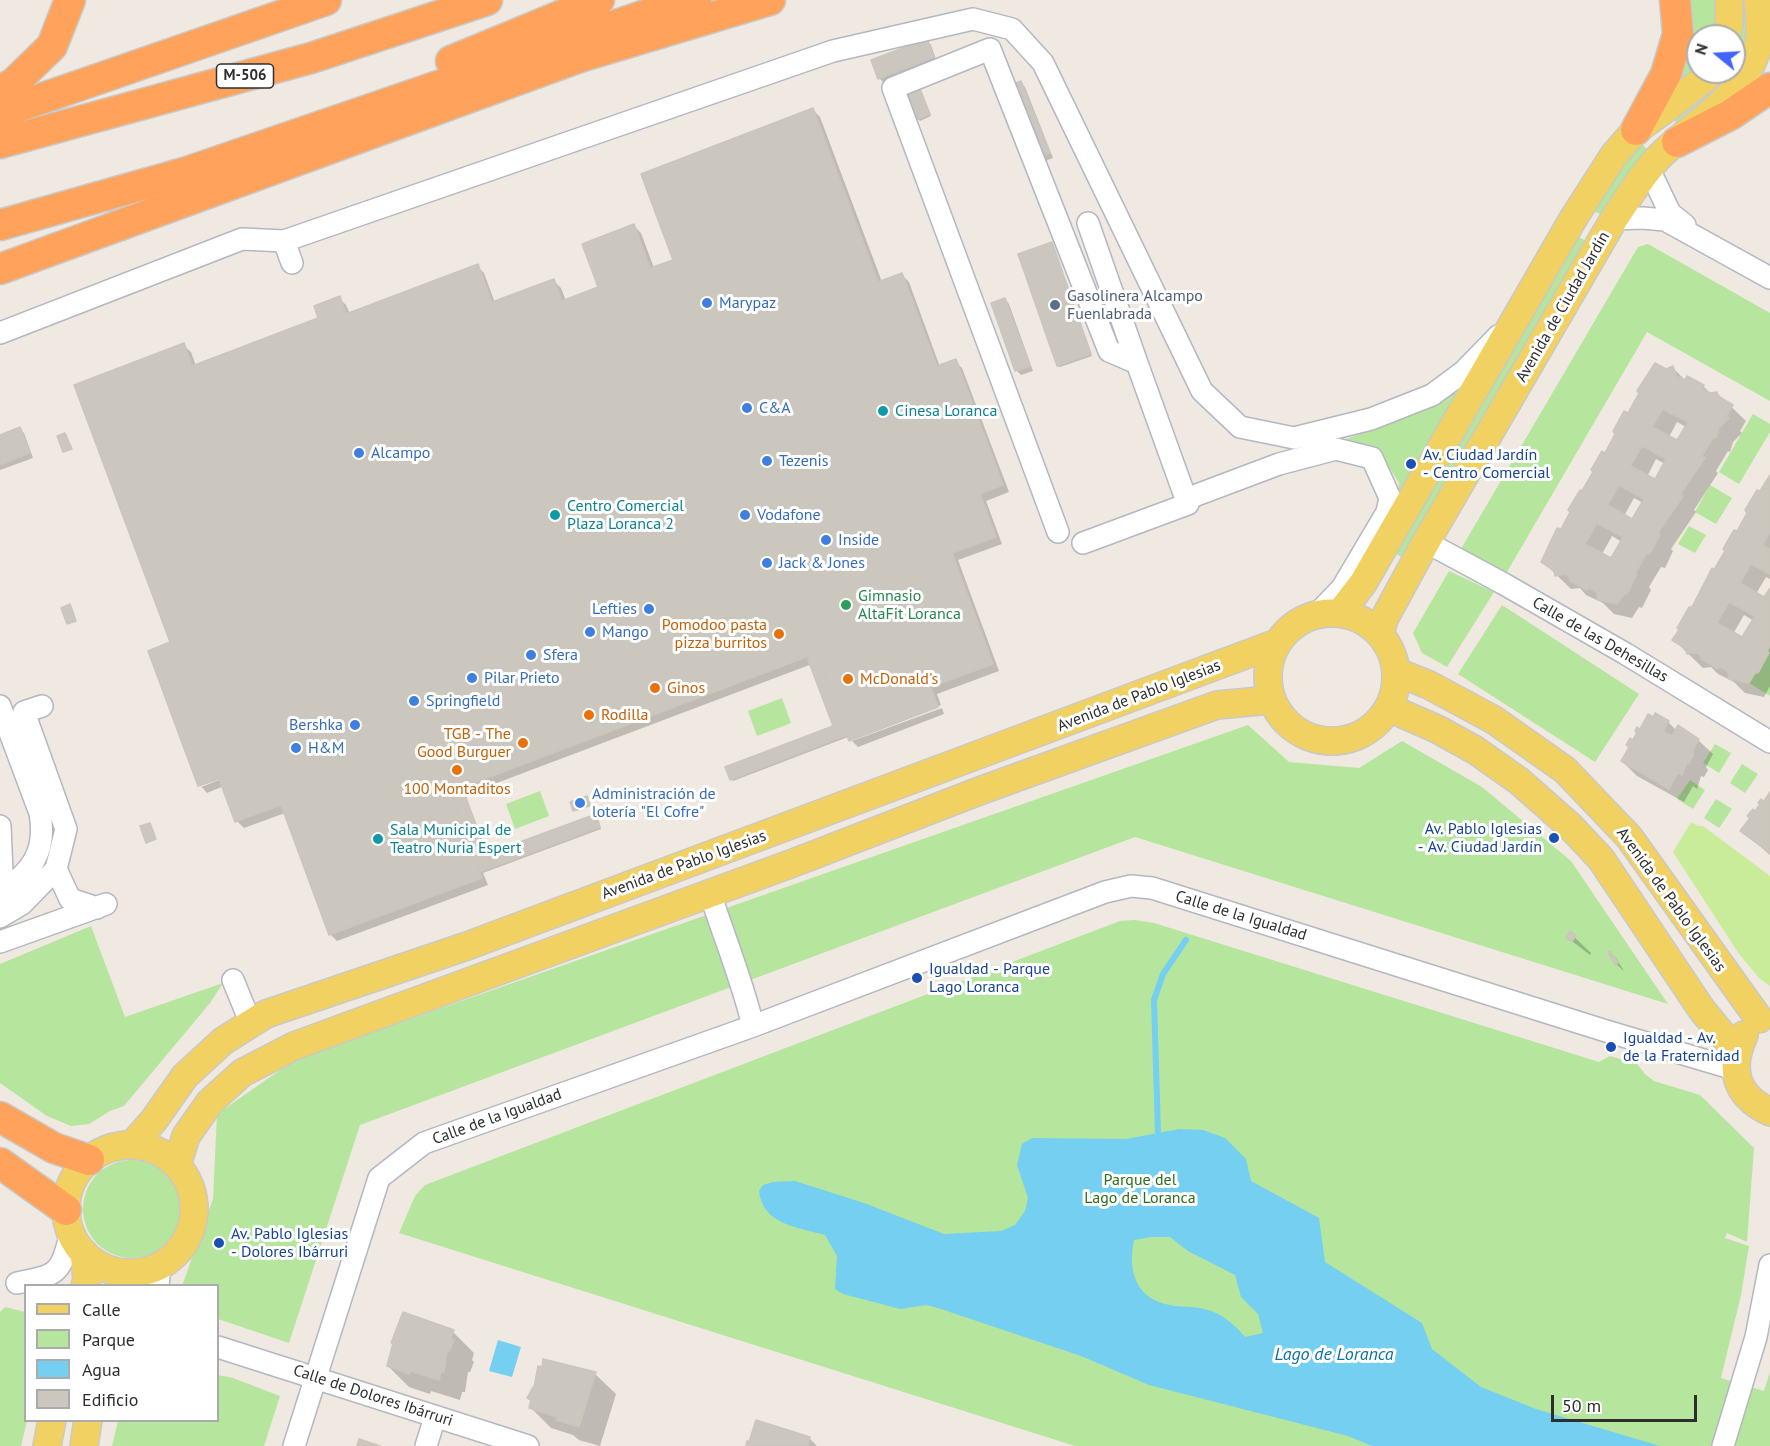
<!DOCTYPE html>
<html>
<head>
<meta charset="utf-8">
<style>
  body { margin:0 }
  #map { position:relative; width:1770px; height:1446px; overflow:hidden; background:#efe9e1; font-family:"PT Sans",sans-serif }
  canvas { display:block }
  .legend { position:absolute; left:24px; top:1284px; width:195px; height:138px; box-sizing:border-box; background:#fff; border:2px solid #ababab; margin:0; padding:8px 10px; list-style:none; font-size:18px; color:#2e2e2e }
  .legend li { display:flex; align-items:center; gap:12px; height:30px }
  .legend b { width:30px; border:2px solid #ababab }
  .north { position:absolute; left:1686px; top:24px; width:60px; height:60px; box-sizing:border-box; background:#fff; border:2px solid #ababab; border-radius:50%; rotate:288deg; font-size:16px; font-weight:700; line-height:24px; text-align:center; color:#2e2e2e }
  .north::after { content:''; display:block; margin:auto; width:21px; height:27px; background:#4264fb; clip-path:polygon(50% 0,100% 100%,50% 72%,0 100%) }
  .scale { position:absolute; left:1551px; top:1395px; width:146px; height:27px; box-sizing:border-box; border:3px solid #2e2e2e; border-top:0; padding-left:8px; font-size:18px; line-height:21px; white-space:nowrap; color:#2e2e2e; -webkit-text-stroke:4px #fff; paint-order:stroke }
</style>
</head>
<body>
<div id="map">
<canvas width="1770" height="1446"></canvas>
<ul class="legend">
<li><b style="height:8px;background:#f2d163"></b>Calle</li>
<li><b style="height:16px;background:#b6e59e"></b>Parque</li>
<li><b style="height:16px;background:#75cff0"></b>Agua</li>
<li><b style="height:16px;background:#cbc7bf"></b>Edificio</li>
</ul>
<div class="north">N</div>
<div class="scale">50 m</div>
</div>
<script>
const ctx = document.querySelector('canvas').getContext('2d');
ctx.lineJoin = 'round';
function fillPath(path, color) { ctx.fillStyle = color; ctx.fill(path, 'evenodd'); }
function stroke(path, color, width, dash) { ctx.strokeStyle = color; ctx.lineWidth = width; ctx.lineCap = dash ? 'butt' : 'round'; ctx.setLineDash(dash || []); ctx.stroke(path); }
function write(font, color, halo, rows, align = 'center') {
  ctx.font = font + ' "PT Sans",sans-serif'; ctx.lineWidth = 6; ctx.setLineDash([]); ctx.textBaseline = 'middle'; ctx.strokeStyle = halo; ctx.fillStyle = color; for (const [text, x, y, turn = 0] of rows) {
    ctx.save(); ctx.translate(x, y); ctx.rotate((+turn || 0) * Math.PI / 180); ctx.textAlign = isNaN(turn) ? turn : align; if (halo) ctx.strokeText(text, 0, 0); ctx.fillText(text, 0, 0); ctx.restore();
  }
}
const green = new Path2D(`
  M1687,0H1720L1718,36H1698V72L1679,82Z
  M1737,0H1748L1752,19L1737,74L1678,126L1670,114L1717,72H1734Z
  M1640,142L1650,152L1604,217L1591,209Z
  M1576,235L1589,243L1405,559L1393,552Z
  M1648,244L1770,313V401L1647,332L1504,577L1458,554L1638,247Z
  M1466,381L1398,499L1399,483L1389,467L1372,452L1341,441L1423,410Z
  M1753,414L1770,424V432L1739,484L1719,472Z
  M1710,485L1732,498L1716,524L1695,512Z
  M1689,526L1706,535L1695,553L1678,544Z
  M1449,571L1494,592L1447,667L1422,653L1413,633Z
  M1502,605L1639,694L1595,762L1458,674Z
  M1770,646V696L1749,683L1755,673L1759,672L1769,653L1767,651Z
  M782,698L791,723L757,736L748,711Z
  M1248,725L1289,762L1359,768L1402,741L1482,787L1571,861L1668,1004L1135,837L360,1125L289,1343L218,1319V1286H182L213,1199L217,1114L296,1059Z
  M1715,744L1731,753L1719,773L1703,763Z
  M1742,764L1758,774L1745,793L1730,783Z
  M1690,780L1705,790L1693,809L1677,799Z
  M540,791L549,816L515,829L506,804Z
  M1716,799L1732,809L1719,828L1704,818Z
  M1135,920L1154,923L1599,1062L1610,1056L1637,1064L1645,1074L1654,1081L1700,1095L1754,1148L1747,1242L1727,1233L1725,1238L1749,1246L1741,1295L1721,1378L1764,1391L1770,1372V1446H1075L399,1233L415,1196L425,1185L1120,921Z
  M91,926L125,1017L223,983L210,1003L124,1106L110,1111L89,1124L71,1126L47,1116L0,1083V964Z
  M83 1209a49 49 0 1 1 98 0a49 49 0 1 1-98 0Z
  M5,1307L25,1312L26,1420L27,1421L21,1446H0V1312Z
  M218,1375L233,1378L280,1396L264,1446H112L118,1421L218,1420Z`);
const pitch = new Path2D(`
  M1691,822L1698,826H1703L1770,876V986L1759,978L1739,954L1673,852Z`);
const water = new Path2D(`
  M1179,1129L1203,1130L1225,1138L1246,1159L1251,1181L1319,1218L1325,1262L1422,1323L1432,1349L1481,1387L1536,1409L1660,1446H1372L1348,1436L1149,1385L1081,1356L938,1308L926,1305L900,1309L843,1294L835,1289L837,1256L825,1235C797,1227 763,1225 759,1191L763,1185L773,1182L795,1181L864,1203L944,1234L1001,1231L1015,1225L1025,1211L1028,1198L1017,1165L1022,1144L1032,1138L1126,1139ZM1152,1237H1170L1188,1251L1235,1275L1241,1297L1258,1314L1263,1333L1245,1337C1237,1327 1223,1315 1211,1311C1196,1305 1180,1308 1165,1304C1134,1296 1128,1268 1134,1240Z
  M498,1340L521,1347L512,1377L489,1371Z`);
const shadow = new Path2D(`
  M927,41L931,45L937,62L883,82L879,78Z
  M1021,83L1025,87L1053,158L1045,161L1041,156Z
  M921,92L931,116L920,121L918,119Z
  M813,110L820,117L882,282L902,275L909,282L940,367L955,361L962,368L1009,492L986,501L1002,544L958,560L999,671L937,694L941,705L852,738V741L942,708L944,714L858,747L848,737L733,781L731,779L835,727L812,664L465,795L488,856L597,818L601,829L483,873L488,885L337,941L330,934L285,813L244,828L237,821L224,786L207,793L200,785L150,652L172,643L183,345L191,352L196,366L320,319L339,298L346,305L350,314L477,266L484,273L495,303L554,281L561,288L566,301L600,288L634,226L641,233L654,268L675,261ZM226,775L227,777L201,787V784Z
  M1052,244L1092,356L1060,367L1058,366Z
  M1005,299L1009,304L1033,371L1021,375L1017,371L993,304Z
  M1673,368L1686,381L1687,378L1703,386L1711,394L1717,393L1746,421L1740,431L1742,433L1733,442L1730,452L1728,451L1716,471L1718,473L1694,510L1696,512L1671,549L1673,551L1665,568L1661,567L1649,587L1651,590L1642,608L1639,607L1632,618L1614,614L1603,603L1586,595L1580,588L1571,589L1542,561L1628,415L1666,370ZM1677,422L1686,427L1677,441L1669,437ZM1656,459L1665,464L1655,481L1647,477ZM1634,498L1643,503L1633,521L1624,516ZM1612,536L1622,542L1611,560L1602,554Z
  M19,429L24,433L33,458L0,470V436Z
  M1770,477V579L1766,577L1756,594L1764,599L1770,590V686L1764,697L1745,693L1734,682L1718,674L1711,667L1703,668L1674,640ZM1744,615L1754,621L1743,639L1733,634Z
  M1668,722L1677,731L1698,740L1713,754L1706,767L1708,770L1704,777L1701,776L1697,789L1693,786L1684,802L1637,776L1622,761L1640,731Z
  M1770,794V855L1742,831Z
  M588,799L591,806L576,811L574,810Z
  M1570,933L1591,953L1590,955L1568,938Z
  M1609,951L1616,958L1624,971L1616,964Z
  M453,1332L474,1353L472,1360L474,1362L470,1372H468L465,1392H462L460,1400L431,1391L430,1394L409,1387L388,1366Z
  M595,1374L616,1394L600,1446L579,1440L573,1435L551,1428L530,1407L532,1401L529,1398Z
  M810,1439L817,1446H747Z`);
const stream = new Path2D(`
  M1158,1132L1154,1000L1163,974L1186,940`);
const building = new Path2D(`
  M927,39L934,57L878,79L871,60Z
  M1021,81L1050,153L1039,157L1011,85Z
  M920,89L930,114L916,120L907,94Z
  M813,108L878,282L902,273L937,366L956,359L1003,485L980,494L996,537L952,553L993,664L931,687L938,707L849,741L817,653L450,792L482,878L329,935L281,805L235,822L219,779L198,786L148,651L170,642L74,385L184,343L192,366L318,318L314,306L340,296L346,314L478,264L492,302L554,279L562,301L598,287L582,244L634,224L650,268L673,260L641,174Z
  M1052,242L1091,354L1057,366L1018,254Z
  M1005,298L1030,366L1015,371L991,303Z
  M1655,363L1666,369L1673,366L1676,376L1685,380L1687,376L1704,385L1702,389L1710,393L1717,392L1718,396L1733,405L1726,416L1729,418L1719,428L1716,438H1713L1702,456L1705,458L1680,495L1683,496L1658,533L1660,535L1650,554L1647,553L1636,572L1637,574L1627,594H1624L1617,604L1598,600L1597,593L1590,588L1587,590L1570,581L1569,577L1565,574L1555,576L1554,571L1541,562L1557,528L1561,529L1570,512L1568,510L1580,490L1582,491L1593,472L1591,470L1602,451L1605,453L1615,434L1613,431L1624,411L1628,413L1639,393L1637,391ZM1663,409L1688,422L1677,440L1652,427ZM1642,446L1666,459L1655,479L1630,466ZM1619,485L1644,499L1632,519L1608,505ZM1597,523L1623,537L1611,558L1585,544Z
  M20,427L30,453L0,465V435Z
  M65,433L72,449L63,452L57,436Z
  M1770,475V532L1763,545L1770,549V574L1751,564L1740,583L1764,597L1770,588V646L1767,651L1769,653L1758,673H1755L1749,683L1729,679L1728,672L1721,667L1718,669L1701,659L1700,655L1696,653L1687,654L1686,649L1672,640L1679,630L1677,628L1689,607H1692L1712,568L1714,570L1725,551L1723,549L1734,530L1737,531L1747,513L1745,510L1757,490L1760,491ZM1729,602L1755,616L1742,637L1717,623Z
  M70,604L76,621L67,624L61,608Z
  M817,653L847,735L730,780L725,767L833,726L807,657Z
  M1655,713L1669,721L1663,731L1672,736L1678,725L1699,739L1692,752L1694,754L1689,764L1687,763L1682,775L1678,773L1669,789L1621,761L1629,747L1626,745L1630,738L1633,740L1637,732L1635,731L1637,727L1640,729L1648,714L1653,717Z
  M462,787L487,854L596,814L600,827L480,872L450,792Z
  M1770,792V853L1740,831L1750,818L1747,816L1753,809L1755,811L1760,804L1758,803L1761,799L1764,801Z
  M587,796L590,804L573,811L570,802Z
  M150,823L156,839L146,843L140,826Z
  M1570,931L1576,935L1572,942L1566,938Z
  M1610,951L1618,963L1615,965L1608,952Z
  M403,1312L454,1330L451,1339L454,1340L449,1352L447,1351L444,1372H441L439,1380L410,1371L409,1374L387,1366L393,1343H391Z
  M543,1359L596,1372L579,1427L556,1420L557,1417L529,1408L531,1400L527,1398L533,1387L534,1388L538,1366L542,1367Z
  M756,1420L810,1437L808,1446H746L747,1441L749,1442Z
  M359,1439L380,1446H357Z`);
const minor = new Path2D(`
  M1649,169L1670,213L1685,225
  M1614,219L1643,218L1665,220L1770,278
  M1088,223L1137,363
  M284,241L292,263
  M0,333L242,239L284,241L833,51L973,19L1012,29L1043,63L1202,391L1240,427L1294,438L1371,419L1432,395L1463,372L1498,336
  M1058,532L893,88L990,49L1109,351L1137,363L1186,499
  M1426,542L1504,584L1626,654L1770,742
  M1083,543L1188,504L1186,499L1279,464L1336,449L1372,458L1390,498L1387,512L1342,588L1317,614
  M0,706L40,813C47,853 31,872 0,894
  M0,826L2,872L0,875
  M56,869L70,899L97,908
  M710,893C724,937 742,980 753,1026
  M0,917L22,904L56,869L66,829L24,712L42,706
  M0,942L106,904
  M233,980L251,1024
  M17,1283C59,1275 60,1274 71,1233
  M158,1286L160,1266
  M218,1347L528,1446
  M294,1446L379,1178L424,1143L753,1026L1105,892L1131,886L1152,888L1606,1031L1734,1069
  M426,1446L435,1417
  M1723,1446L1756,1337L1770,1265`);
const major = new Path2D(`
  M1726,36L1729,25V0
  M1268 677a64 64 0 1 1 128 0a64 64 0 1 1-128 0Z
  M1340,613L1363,583L1573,219L1614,155L1636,130L1671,105L1705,78L1709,72
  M1380,634L1384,619L1426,542L1614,219C1629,197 1642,174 1661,155C1698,119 1751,93 1760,37C1761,26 1759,12 1758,0
  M1397,672L1429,685L1494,720L1565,770L1629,837L1759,1019
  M1389,708L1437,729L1475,750L1519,781L1570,826L1601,859L1702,1010L1736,1051
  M1744,1035C1729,1068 1734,1095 1770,1112
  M132,1145L154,1120L185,1076L223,1041L266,1014L467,946L1277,643
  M66 1209a64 64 0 1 1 128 0a64 64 0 1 1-128 0Z
  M177,1165L186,1136L210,1102L242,1073L294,1046L793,863L982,790L1217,705L1271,700
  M84,1253L87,1279L85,1286
  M47,1446L52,1420
  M84,1446L88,1420`);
const highway = new Path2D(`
  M451,61L599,0
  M0,91L14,83L52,46L70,0
  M0,113L326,0
  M1636,130L1666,74L1678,34L1675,0
  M1677,142L1730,115L1770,88
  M0,143L311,58L487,0
  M0,225L184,173L666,8L696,0
  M0,269L580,57L770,0
  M0,1117L54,1148L89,1160
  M0,1163L66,1210`);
const markers = [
  [707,303,6,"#3f7fe0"],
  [1055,305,6,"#5c6f8a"],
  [747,408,6,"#3f7fe0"],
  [883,411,6,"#0f9aa8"],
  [359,453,6,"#3f7fe0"],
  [767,461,6,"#3f7fe0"],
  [1411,464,6,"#1a4fb4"],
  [555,515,6,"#0f9aa8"],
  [745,515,6,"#3f7fe0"],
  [826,540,6,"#3f7fe0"],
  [767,563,6,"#3f7fe0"],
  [846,605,6,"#2e9e5b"],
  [649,609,6,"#3f7fe0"],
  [590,632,6,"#3f7fe0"],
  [779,634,6,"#e8710a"],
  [531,655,6,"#3f7fe0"],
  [472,678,6,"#3f7fe0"],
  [848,679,6,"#e8710a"],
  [655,688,6,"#e8710a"],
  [414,701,6,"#3f7fe0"],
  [589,715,6,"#e8710a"],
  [355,725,6,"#3f7fe0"],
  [523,743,6,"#e8710a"],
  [296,748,6,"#3f7fe0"],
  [457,770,6,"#e8710a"],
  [580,803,6,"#3f7fe0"],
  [1554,838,6,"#1a4fb4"],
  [378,839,6,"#0f9aa8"],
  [917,978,6,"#1a4fb4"],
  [1611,1047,6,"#1a4fb4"],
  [219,1243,6,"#1a4fb4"]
];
const shields = [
  [245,76,57]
];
const shieldNames = [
  ["M-506",245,76]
];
const serviceNames = [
  ["Gasolinera Alcampo",1067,296],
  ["Fuenlabrada",1067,314]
];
const shopNames = [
  ["Marypaz",719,303],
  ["C&A",759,408],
  ["Alcampo",371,453],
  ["Tezenis",779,461],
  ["Vodafone",757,515],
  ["Inside",838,540],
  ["Jack & Jones",779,563],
  ["Lefties",637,609,"right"],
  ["Mango",602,632],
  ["Sfera",543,655],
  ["Pilar Prieto",484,678],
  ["Springfield",426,701],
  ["Bershka",343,725,"right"],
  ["H&M",308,748],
  ["Administración de",592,794],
  ["lotería \"El Cofre\"",592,812]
];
const streetNames = [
  ["Avenida de Ciudad Jardín",1563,307,-60],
  ["Calle de las Dehesillas",1600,640,30],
  ["Avenida de Pablo Iglesias",1139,696,-21],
  ["Avenida de Pablo Iglesias",684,865,-20],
  ["Avenida de Pablo Iglesias",1671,900,54],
  ["Calle de la Igualdad",1241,916,17],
  ["Calle de la Igualdad",497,1117,-20],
  ["Calle de Dolores Ibárruri",373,1396,18]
];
const cultureNames = [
  ["Cinesa Loranca",895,411],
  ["Centro Comercial",567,506],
  ["Plaza Loranca 2",567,524],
  ["Sala Municipal de",390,830],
  ["Teatro Nuria Espert",390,848]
];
const transitNames = [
  ["Av. Ciudad Jardín",1423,455],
  ["- Centro Comercial",1423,473],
  ["Av. Pablo Iglesias",1542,829,"right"],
  ["- Av. Ciudad Jardín",1542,847,"right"],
  ["Igualdad - Parque",929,969],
  ["Lago Loranca",929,987],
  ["Igualdad - Av.",1623,1038],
  ["de la Fraternidad",1623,1056],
  ["Av. Pablo Iglesias",231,1234],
  ["- Dolores Ibárruri",231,1252]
];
const leisureNames = [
  ["Gimnasio",858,596],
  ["AltaFit Loranca",858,614]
];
const foodNames = [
  ["Pomodoo pasta",767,625,"right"],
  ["pizza burritos",767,643,"right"],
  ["McDonald's",860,679],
  ["Ginos",667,688],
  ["Rodilla",601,715],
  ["TGB - The",511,734,"right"],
  ["Good Burguer",511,752,"right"],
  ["100 Montaditos",457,789,"center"]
];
const parkNames = [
  ["Parque del",1140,1180],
  ["Lago de Loranca",1140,1198]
];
const waterNames = [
  ["Lago de Loranca",1334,1355]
];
fillPath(green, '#b6e59e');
fillPath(pitch, '#c9ec9a');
fillPath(water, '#75cff0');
fillPath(shadow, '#0003');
stroke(stream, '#75cff0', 6);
fillPath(building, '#cbc7bf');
stroke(building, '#cbc5ba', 1.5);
stroke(minor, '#b4b7c1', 24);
stroke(major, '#c9c9c9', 30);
stroke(highway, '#c9c9c9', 33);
stroke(minor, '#fff', 21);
stroke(major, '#f2d163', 27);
stroke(highway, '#ffa35c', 30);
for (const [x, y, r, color] of markers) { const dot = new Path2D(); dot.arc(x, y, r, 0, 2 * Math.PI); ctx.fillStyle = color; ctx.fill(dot); stroke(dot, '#fff', 2); }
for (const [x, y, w] of shields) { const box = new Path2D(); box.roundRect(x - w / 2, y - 12, w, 24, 4.5); ctx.fillStyle = '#fff'; ctx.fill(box); stroke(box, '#2e2e2e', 1.5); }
write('bold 15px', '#2e2e2e', null, shieldNames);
write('16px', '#4e5e75', '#fff', serviceNames, 'left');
write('16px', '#366cbe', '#fff', shopNames, 'left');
write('16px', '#2e2e2e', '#fff', streetNames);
write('16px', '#0d838f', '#fff', cultureNames, 'left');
write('16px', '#164399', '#fff', transitNames, 'left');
write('16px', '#27864d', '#fff', leisureNames, 'left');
write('16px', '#c56008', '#fff', foodNames, 'left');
write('16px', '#2c6e1b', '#fff', parkNames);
write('italic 18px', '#0d6fa3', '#fff', waterNames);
</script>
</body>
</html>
